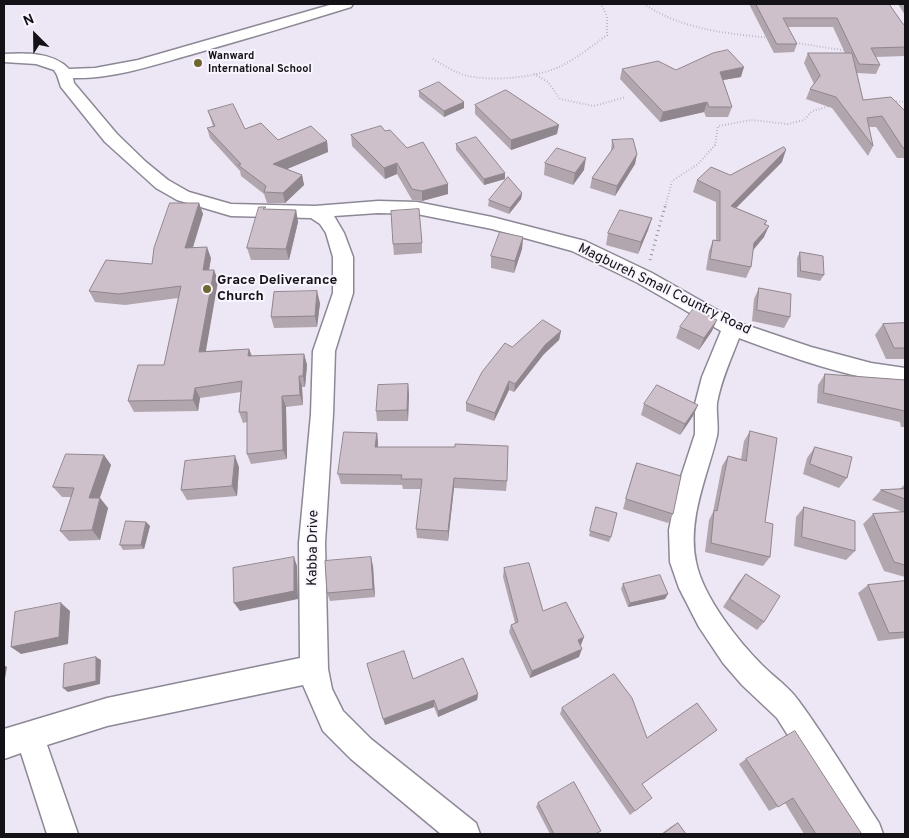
<!DOCTYPE html>
<html>
<head>
<meta charset="utf-8">
<style>
  body { margin:0 }
  #map { position:relative; width:909px; height:838px; overflow:hidden; background:#ede7f5; font-family:Overpass,sans-serif }
  canvas { display:block }
  .frame { position:absolute; inset:0; border:5px solid #141217; pointer-events:none }
  .north { position:absolute; left:10px; top:10px; width:50px; height:50px; -webkit-text-stroke:4px #f9f5fe; paint-order:stroke; rotate:337deg; font-size:14px; font-weight:700; line-height:20px; text-align:center; color:#141217 }
  .north::after { content:''; display:block; margin:auto; width:18px; height:22px; background:#141217; clip-path:polygon(50% 0,100% 100%,50% 72%,0 100%) }
</style>
</head>
<body>
<div id="map">
<canvas width="909" height="838"></canvas>
<div class="frame"></div>
<div class="north">N</div>
</div>
<script>
const ctx = document.querySelector('canvas').getContext('2d');
ctx.lineJoin = 'round';
function stroke(path, color, width, dash) { ctx.strokeStyle = color; ctx.lineWidth = width; ctx.lineCap = dash ? 'butt' : 'round'; ctx.setLineDash(dash || []); ctx.stroke(path); }
function fillPath(path, color) { ctx.fillStyle = color; ctx.fill(path, 'evenodd'); }
function write(font, color, halo, rows, align = 'center') {
  ctx.font = font + ' Overpass,sans-serif'; ctx.lineWidth = 4; ctx.setLineDash([]); ctx.textBaseline = 'middle'; ctx.strokeStyle = halo; ctx.fillStyle = color; for (const [text, x, y, turn = 0] of rows) {
    ctx.save(); ctx.translate(x, y); ctx.rotate((+turn || 0) * Math.PI / 180); ctx.textAlign = isNaN(turn) ? turn : align; if (halo) ctx.strokeText(text, 0, 0); ctx.fillText(text, 0, 0); ctx.restore();
  }
}
const pathFar1 = new Path2D(`
  M644,4C683,30 725,33 770,38
  M796,43L849,51
  M433,59C443,65 453,71 464,75C490,82 534,78 559,67C576,59 592,46 607,35V16L601,4
  M534,74L548,82L560,99L594,106L626,97
  M893,101L905,102
  M665,208L672,181L698,164L715,145L718,126L751,120L788,124L804,120L812,111L827,107L829,104`);
const path = new Path2D(`
  M650,260L665,206`);
const street = new Path2D(`
  M333,4H353L351,7C299,23 246,39 193,54C154,65 114,79 73,78L74,83L117,134L146,162L168,180L189,192L231,204L315,206L378,201L417,202L492,217L585,241L652,273L740,323L811,347L871,363L905,368V384C848,378 793,358 739,338C731,359 721,380 717,403C716,414 719,426 717,436C707,477 687,519 696,562C703,597 738,641 763,666C774,677 789,687 798,700C827,739 852,782 879,823L883,834H850L777,718L742,685L723,663L699,627L679,588L670,562L669,530L677,489L695,434V404L702,377L721,331L638,283L572,251L492,229L417,214L378,213L334,216L344,233L353,257V293L335,351L333,414L325,543L328,669L332,689L343,711L371,739L476,823L480,834H441L351,759L323,731L303,685L107,726L47,745L78,834H47L21,753L4,759V729L107,698L300,658L299,543L311,414L313,351L333,293V257L326,233L320,224L311,218L231,216L177,200L156,188L105,142L61,87L57,75L54,70L36,64L4,62V54C25,53 53,52 69,69L95,68L138,60Z`);
const wall = new Path2D(`
  M749,4H889L903,24L905,25V56L875,57L880,65L876,74L857,73L863,100L905,111V158H897L876,127H869L873,146L868,156L832,108L806,99L810,89L814,84L804,63L808,53H845L833,27H788L797,44L794,52L774,53Z
  M898,4H905V15Z
  M622,69L676,70L741,77L723,80L732,107L728,117H706L704,112L660,122L620,79Z
  M419,91L464,102V108L444,117L419,97Z
  M475,105L557,134L511,150L475,114Z
  M208,111L245,129L278,140L327,141L328,152L287,169L302,175L304,185L285,203H267L264,194L241,176L240,171L210,138L207,128L213,126Z
  M385,131L407,148L448,184V194L422,201L412,200L397,174L385,179L352,146L351,135Z
  M612,140L637,154L635,164L615,196L590,188L592,178L611,151Z
  M456,144L505,179L484,185L456,150Z
  M782,162L736,208L767,221L765,225L764,237L753,250L751,267L746,278L706,270L709,251L713,240H716V202L693,192L697,180L730,175Z
  M545,163L584,170L573,185L544,175Z
  M522,193L521,199L509,214L488,206L489,200Z
  M199,203L203,214L193,248L211,258L209,270H214L218,281L205,351L249,349L252,356L304,354L307,365L305,387H302L303,405L286,407L287,459L251,464L247,454V422L243,423L239,412L241,392L200,398L198,411L134,412L128,401L164,365L178,298L125,305L95,302L89,291L152,264Z
  M266,209L296,210L298,222L289,260H251L247,248Z
  M652,218L648,230L638,254L606,245L608,233Z
  M523,237L522,249L514,273L491,268V256Z
  M422,243V253L394,255L393,244Z
  M800,252L824,275L820,281L797,277V258Z
  M759,288L790,317L784,328L752,321L754,299Z
  M320,303L317,327L274,328L271,317Z
  M905,323V359H886L875,335L883,324Z
  M680,327L712,331L699,350L676,338Z
  M561,331L559,340L544,354L514,392L509,390L494,421L466,411V403L512,347Z
  M825,374L905,380V427H901L900,422L817,403L818,385Z
  M408,384L409,395L408,421H377L376,411Z
  M644,404L698,405L693,416L680,435L641,415Z
  M750,431L770,557L763,566L705,552L709,520L713,512L722,466L728,456L741,459L744,441Z
  M377,433L378,443V447L507,481L506,491L454,488L448,541L417,538L416,529L421,489H403L402,485L341,484L338,474Z
  M815,447L847,478L839,488L803,474L807,458Z
  M104,455L111,465L100,498L108,508L100,540L69,541L60,531L71,497H62L53,487Z
  M637,463L673,514L668,523L623,509L633,473Z
  M239,467L237,496L187,500L181,490Z
  M904,485H905V577L884,571L863,524L873,514L903,512L872,500L881,490L900,489Z
  M596,507L611,537L609,542L589,536Z
  M804,507L855,551L846,560L794,546L796,517Z
  M146,522L150,526L144,549L123,550L120,545Z
  M373,566L375,597L330,601L327,593Z
  M504,568L543,611L584,637L580,645L579,657L530,678L509,632L511,625L515,623L503,577Z
  M746,574L764,622L757,630L723,607L739,582Z
  M905,581V638L878,641L858,593L868,585Z
  M623,584L665,599L628,607L621,589Z
  M413,679L478,694L477,700L438,717L434,707L385,725Z
  M562,708L647,738L717,730L642,784L635,811L630,815L560,714Z
  M746,759L858,834H804L785,803L769,811L739,764Z
  M538,803L596,834H550L536,807Z
  M678,823L686,834H661L672,826Z`);
const shadedWall = new Path2D(`
  M744,67L741,77L717,81L720,72Z
  M464,102V108L444,117V111Z
  M707,102L704,112L660,122L663,112Z
  M559,125L557,134L511,150V140Z
  M327,141L328,152L275,174L273,164Z
  M786,150L782,162L727,217L731,206Z
  M637,154L635,164L615,196L617,186Z
  M586,158L584,170L573,185L575,173Z
  M397,163V174L385,179L384,168Z
  M505,173V179L484,185V179Z
  M302,175L304,185L285,203L283,193Z
  M448,184V194L422,201V191Z
  M522,193L521,199L509,214L510,208Z
  M199,203L203,214L189,259L185,248Z
  M296,210L298,222L289,260L286,249Z
  M652,218L648,230L638,254L641,242Z
  M769,226L764,237L749,255L754,243Z
  M523,237L522,249L514,273L515,261Z
  M207,247L211,258L207,281L203,270Z
  M214,270L218,281L204,362L199,352Z
  M317,291L320,303L317,327L315,316Z
  M717,320L712,331L699,350L704,338Z
  M561,331L559,340L544,354L514,392L515,384L545,345Z
  M249,349L253,360L248,356Z
  M304,354L307,365L305,387L303,376Z
  M299,376L302,387L303,405L300,395Z
  M509,381V390L494,421L495,413Z
  M408,384L409,395L408,421L407,410Z
  M195,388L200,398L198,411L193,400Z
  M282,396L286,407L287,459L283,450Z
  M698,405L693,416L680,435L685,424Z
  M377,433L378,443L377,458L375,447Z
  M104,455L111,465L96,508L89,498Z
  M235,456L239,467L237,496L232,486Z
  M454,478V488L448,541V531Z
  M100,498L108,508L100,540L92,530Z
  M146,522L150,526L144,549L141,545Z
  M294,557L297,566L298,599L240,611L234,603Z
  M371,557L373,566L375,597L373,589Z
  M668,594L665,599L628,607L630,603Z
  M61,603L70,611L68,644L21,654L11,647Z
  M584,637L581,645L575,647L578,640Z
  M582,649L579,657L530,678L532,671Z
  M96,657L101,660L100,684L68,692L63,688Z
  M4,665L7,667L4,684Z
  M478,694L477,700L438,717V711Z
  M434,700V707L385,725L383,719Z`);
const building = new Path2D(`
  M756,4H889L903,24L905,25V47L871,48L880,65L859,64L837,18H783L797,44H777Z
  M728,50L744,67L720,72L732,107H709L707,102L663,112L622,69L658,61L676,70L713,53Z
  M808,53H852L863,100L891,97L905,111V148H903L882,116L867,118L873,146L836,97L810,89L820,76Z
  M439,82L464,102L444,111L419,91Z
  M506,90L559,125L511,140L475,105Z
  M233,104L245,129L261,123L278,140L311,126L327,141L273,164L302,175L283,193L264,192L266,186L238,165L241,164L207,128L215,126L208,111Z
  M381,126L385,131L390,130L407,148L423,142L448,184L422,191L412,189L397,163L384,168L351,135Z
  M476,137L505,173L484,179L456,144Z
  M633,139L637,154L617,186L592,178L614,147L612,140Z
  M784,147L786,150L731,206L767,221L764,224L769,226L754,243L751,267L710,259L713,240L720,241V191L697,180L711,167L730,175Z
  M557,148L586,158L575,173L545,163Z
  M508,177L522,193L510,208L489,200Z
  M170,203H199L185,248L207,247L203,270H214L199,352L249,349L248,356L304,354L303,376H299L300,395L282,396L283,450L247,454V412H239L242,381L195,388L193,400L128,401L138,365H164L181,286L119,294L89,291L106,260L152,264L154,248Z
  M259,207H266L263,209L296,210L286,249L247,248Z
  M419,209L422,243L393,244L391,211Z
  M620,210L652,218L641,242L608,233Z
  M500,232L523,237L515,261L491,256Z
  M800,252L823,256L824,275L801,271Z
  M759,288L791,294L790,317L757,310Z
  M317,291L315,316L271,317L274,292Z
  M694,308L717,320L704,338L680,327Z
  M543,320L561,331L545,345L515,384L509,381L495,413L466,403L482,372L505,343L512,347Z
  M905,323V348H894L883,324Z
  M825,374L905,380V411L824,393Z
  M408,384L407,410L376,411L378,385Z
  M657,385L698,405L685,424L644,404Z
  M750,431L777,438L765,522L773,524L770,557L711,543L714,510L717,511L728,456L746,461Z
  M344,432L377,433L375,447H455V444L508,446L507,481L454,478L448,531L416,529L422,479H401L402,475L338,474Z
  M815,447L852,457L847,478L810,464Z
  M66,454L104,455L89,498H100L92,530L60,531L74,488L53,487Z
  M235,456L232,486L181,490L185,461Z
  M637,463L681,476L673,514L626,499Z
  M905,489V499L881,490Z
  M596,507L617,513L611,537L590,531Z
  M804,507L855,521V551L802,537Z
  M905,512V565L894,562L873,514Z
  M126,521L146,522L141,545H120Z
  M294,557V591L234,603L233,568Z
  M371,557L373,589L327,593L325,561Z
  M529,563L543,611L566,602L584,637L578,640L582,649L532,671L511,625L518,622L504,568Z
  M746,574L780,596L764,622L730,599Z
  M660,575L668,594L630,603L623,584Z
  M905,581V632L889,633L868,585Z
  M61,603L59,637L11,647L15,612Z
  M404,651L413,679L463,658L478,694L438,711L434,700L383,719L367,664Z
  M96,657V681L63,688L64,664Z
  M614,674L632,698L647,738L697,703L717,730L642,784L652,798L635,811L562,708Z
  M795,731L861,833L858,834H816L793,798L778,807L746,759Z
  M574,782L601,831L595,834H554L538,803Z
  M678,823L686,834H663Z`);
const markers = [
  [198,63,5,"#6f6632"],
  [207,289,5,"#6f6632"]
];
const farPoinames = [
  ["Wanward",208,57],
  ["International School",208,70]
];
const poiNames = [
  ["Grace Deliverance",217,281],
  ["Church",217,297]
];
const streetNames = [
  ["Magbureh Small Country Road",664,290,26],
  ["Kabba Drive",314,548,-89]
];
stroke(street, '#8d8895', 3);
stroke(pathFar1, '#96919c', 2, [0.5, 2.5]);
stroke(path, '#96919c', 3, [1, 4]);
fillPath(street, '#fff');
fillPath(wall, '#b1a5ae');
fillPath(shadedWall, '#90868d');
fillPath(building, '#cec0ca');
stroke(building, '#90868d', 1);
for (const [x, y, r, color] of markers) { const dot = new Path2D(); dot.arc(x, y, r, 0, 2 * Math.PI); ctx.fillStyle = color; ctx.fill(dot); stroke(dot, '#f9f5fe', 2); }
write('bold 11px', '#141217', '#f9f5fe', farPoinames, 'left');
write('bold 14px', '#141217', '#f9f5fe', poiNames, 'left');
write('14px', '#141217', '#f9f5fe', streetNames);
</script>
</body>
</html>
